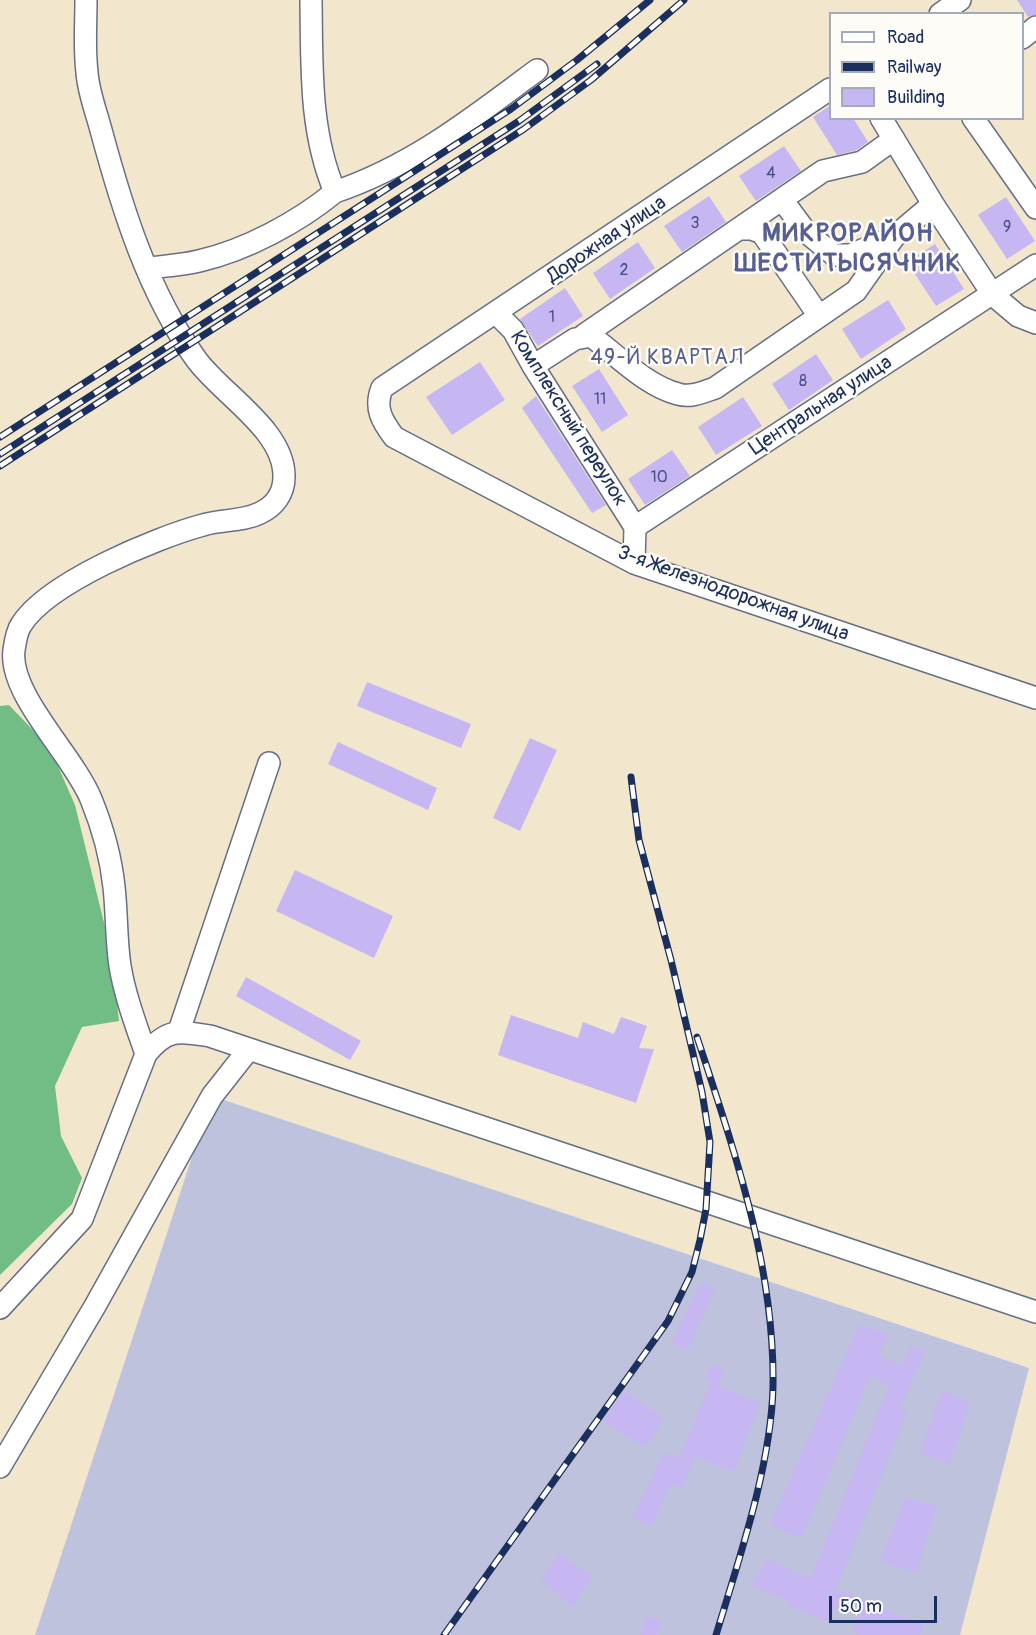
<!DOCTYPE html>
<html>
<head>
<meta charset="utf-8">
<style>
  body { margin:0 }
  #map { position:relative; width:1036px; height:1635px; overflow:hidden; background:#f2e7cd; font-family:Pangolin,sans-serif }
  canvas { display:block }
  .legend { position:absolute; left:829px; top:12px; width:195px; height:108px; box-sizing:border-box; background:#fdfcf7; border:2px solid #a3aaba; margin:0; padding:8px 10px; list-style:none; font-size:18px; color:#1b2f5e }
  .legend li { display:flex; align-items:center; gap:12px; height:30px }
  .legend b { width:30px; border:2px solid #a3aaba }
  .scale { position:absolute; left:829px; top:1596px; width:108px; height:27px; box-sizing:border-box; border:3px solid #1b2f5e; border-top:0; padding-left:8px; font-size:18px; line-height:21px; white-space:nowrap; color:#1b2f5e; -webkit-text-stroke:4px #fdfcf7; paint-order:stroke }
</style>
</head>
<body>
<div id="map">
<canvas width="1036" height="1635"></canvas>
<ul class="legend">
<li><b style="height:8px;background:#fff"></b>Road</li>
<li><b style="height:8px;background:#1b2f5e"></b>Railway</li>
<li><b style="height:16px;background:#c6b6f2"></b>Building</li>
</ul>
<div class="scale">50 m</div>
</div>
<script>
const ctx = document.querySelector('canvas').getContext('2d');
ctx.lineJoin = 'round';
function fillPath(path, color) { ctx.fillStyle = color; ctx.fill(path, 'evenodd'); }
function stroke(path, color, width, dash) { ctx.strokeStyle = color; ctx.lineWidth = width; ctx.lineCap = dash ? 'butt' : 'round'; ctx.setLineDash(dash || []); ctx.stroke(path); }
function write(font, color, halo, rows, align = 'center') {
  ctx.font = font + ' Pangolin,sans-serif'; ctx.lineWidth = 5; ctx.setLineDash([]); ctx.textBaseline = 'middle'; ctx.strokeStyle = halo; ctx.fillStyle = color; for (const [text, x, y, turn = 0] of rows) {
    ctx.save(); ctx.translate(x, y); ctx.rotate((+turn || 0) * Math.PI / 180); ctx.textAlign = isNaN(turn) ? turn : align; if (halo) ctx.strokeText(text, 0, 0); ctx.fillText(text, 0, 0); ctx.restore();
  }
}
const industrial = new Path2D(`
  M212,1096L1029,1368L960,1635H35Z`);
const forest = new Path2D(`
  M9,705L50,748L75,805L111,951L119,1021L82,1027L55,1086L61,1136L82,1178L72,1204L0,1275V706Z`);
const building = new Path2D(`
  M1017,0H1036V15L1028,17Z
  M831,105V118H853L868,142L857,150L837,155L813,117Z
  M784,146L801,171L756,201L739,176Z
  M709,196L726,222L682,252L664,226Z
  M1006,197L1035,241L1007,259L978,215Z
  M638,242L655,268L610,299L593,273Z
  M935,244L964,289L936,306L907,262Z
  M565,288L583,316L538,346L520,319Z
  M888,300L906,329L861,359L842,329Z
  M816,354L833,380L789,410L772,384Z
  M480,362L505,400L452,435L426,397Z
  M599,369L628,415L602,432L572,386Z
  M536,396L606,505L592,513L522,408Z
  M743,397L762,426L716,455L698,427Z
  M672,450L690,476L645,505L628,479Z
  M367,682L471,724L461,748L357,706Z
  M530,738L557,750L520,831L493,818Z
  M338,742L437,788L428,810L328,764Z
  M295,870L393,916L374,958L276,911Z
  M246,977L361,1041L350,1060L236,996Z
  M511,1015L578,1038L583,1022L614,1034L621,1017L647,1026L639,1048L654,1049L636,1103L498,1055Z
  M701,1282L715,1289L688,1350L672,1343Z
  M859,1325L888,1334L878,1356L903,1365L910,1346L925,1351L900,1409L907,1412L836,1589L923,1625L920,1635H859L853,1633L859,1616L837,1606L827,1621L786,1604L789,1600L752,1586L766,1559L811,1578L889,1386L870,1376L801,1539L770,1525Z
  M712,1364L724,1368L719,1386L705,1379Z
  M711,1383L760,1403L734,1471L695,1457L681,1489L672,1483L651,1526L632,1519L664,1453L679,1458Z
  M942,1390L970,1402L949,1464L920,1453Z
  M624,1391L664,1418L645,1448L603,1421Z
  M906,1497L937,1507L916,1572L880,1561Z
  M559,1553L592,1576L573,1607L541,1579Z
  M647,1617L661,1621L657,1635H641Z`);
const minor = new Path2D(`
  M86,0C86,24 84,49 87,72C88,91 96,111 101,130C122,208 148,292 196,359C221,394 285,430 284,477C284,493 275,506 260,513C242,522 222,519 203,525C155,538 47,583 21,625C17,631 15,643 14,650C8,694 73,755 91,799C102,826 111,858 114,887C117,913 116,940 120,966C125,996 136,1025 146,1054
  M940,14L960,0
  M1022,38L1036,27
  M830,89L382,388C374,408 382,421 394,437L634,563L1036,698
  M881,118L933,204L993,295L1018,316L1036,323
  M973,118L1036,208
  M335,192C412,166 473,118 537,70
  M783,201L806,232L834,255H850L894,237
  M740,229H752L762,233L819,316
  M148,268C165,266 183,265 199,261C247,250 298,222 335,192C309,131 312,65 311,0
  M497,314L513,330L533,366L635,527
  M584,335L823,171L862,162L894,139
  M533,366L575,339L591,336C617,355 646,386 678,394C691,398 703,392 715,388L856,291L894,237L933,204
  M634,563L635,527L1036,265
  M179,1031L269,763
  M0,1308L82,1219L146,1054C167,1028 179,1031 210,1036L1036,1312
  M0,1467L95,1306L212,1096L249,1049`);
const rail = new Path2D(`
  M0,437L511,109L577,60L650,0
  M0,454L519,121L597,64
  M0,466L524,129L591,80L684,0
  M697,1037C734,1150 775,1266 773,1387C771,1466 739,1559 716,1635
  M444,1635L668,1321L692,1272L700,1240L706,1209L710,1142L702,1092L671,960L639,840L631,777`);
const numberNames = [
  ["4",771,174],
  ["3",695,224],
  ["9",1007,228],
  ["2",624,271],
  ["1",552,318],
  ["8",803,382],
  ["11",600,400],
  ["10",659,478]
];
const streetNames = [
  ["Дорожная улица",607,240,-34],
  ["Центральная улица",821,406,-33],
  ["Комплексный переулок",568,419,58],
  ["3-я Железнодорожная улица",733,594,20]
];
const neighbourhoodNames = [
  ["49-Й КВАРТАЛ",667,359]
];
const districtNames = [
  ["МИКРОРАЙОН",848,234],
  ["ШЕСТИТЫСЯЧНИК",848,264]
];
fillPath(industrial, '#bfc2dd');
fillPath(forest, '#72bd86');
fillPath(building, '#c6b6f2');
stroke(minor, '#666f85', 24);
stroke(minor, '#fff', 21);
stroke(rail, '#1b2f5e', 7);
stroke(rail, '#fdfcf7', 4.5, [14]);
write('16px', '#465183', null, numberNames);
write('20px', '#1b2f5e', '#fdfcf7', streetNames);
ctx.letterSpacing = '1.5px';
write('21px', '#575e92', '#fdfcf7', neighbourhoodNames);
ctx.letterSpacing = '0px';
ctx.letterSpacing = '1.5px';
write('bold 26px', '#575e92', '#fdfcf7', districtNames);
ctx.letterSpacing = '0px';
</script>
</body>
</html>
